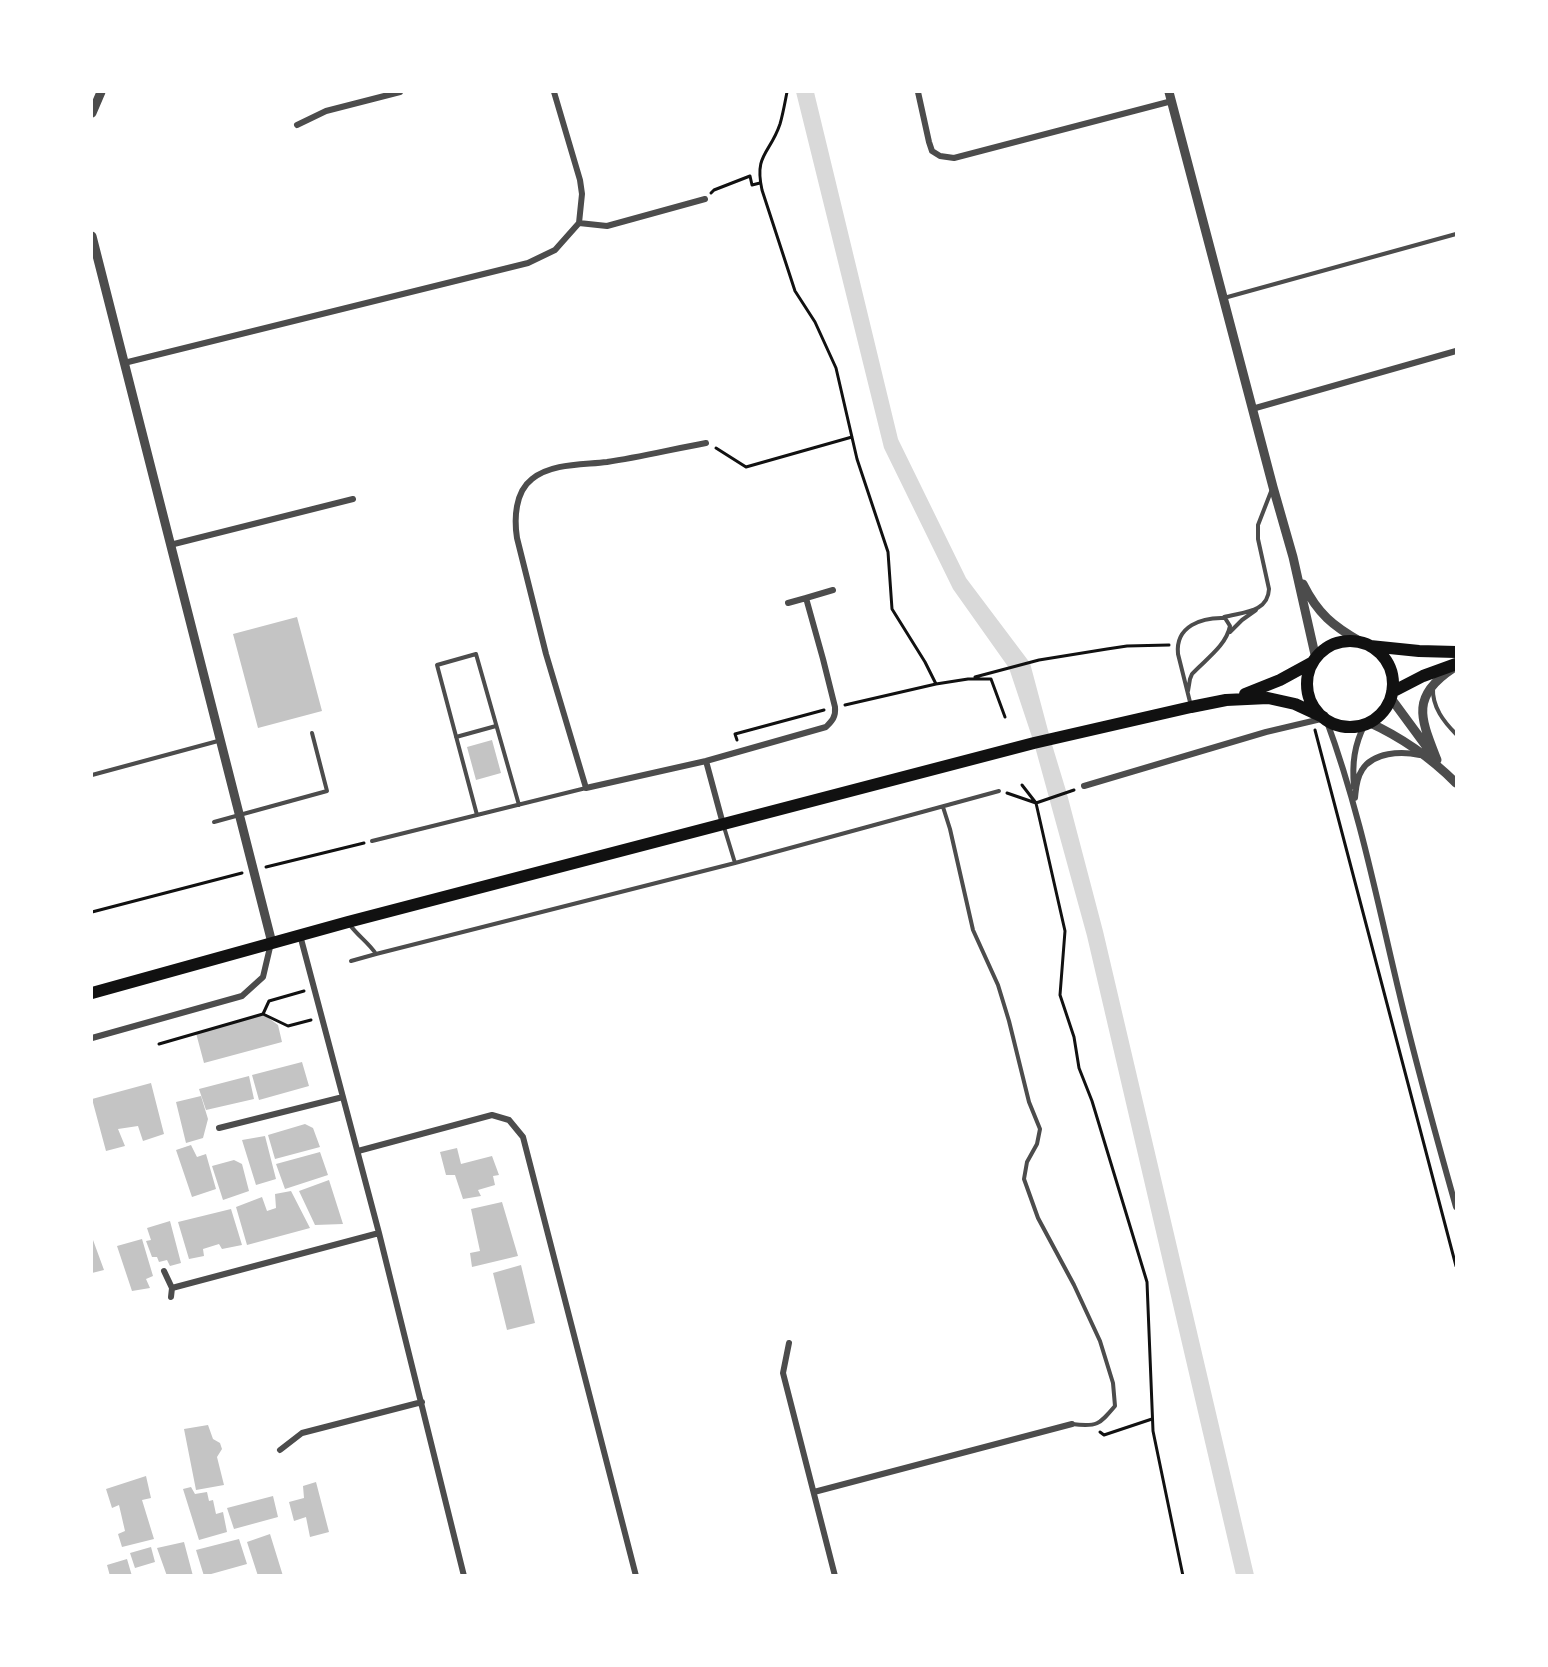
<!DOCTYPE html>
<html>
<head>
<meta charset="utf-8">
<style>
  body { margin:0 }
  #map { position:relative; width:1548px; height:1667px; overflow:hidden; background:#fff; font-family:"Space Grotesk",sans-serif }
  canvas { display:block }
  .frame { position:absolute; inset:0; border:93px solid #fff; pointer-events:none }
</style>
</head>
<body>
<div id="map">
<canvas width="1548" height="1667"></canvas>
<div class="frame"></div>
</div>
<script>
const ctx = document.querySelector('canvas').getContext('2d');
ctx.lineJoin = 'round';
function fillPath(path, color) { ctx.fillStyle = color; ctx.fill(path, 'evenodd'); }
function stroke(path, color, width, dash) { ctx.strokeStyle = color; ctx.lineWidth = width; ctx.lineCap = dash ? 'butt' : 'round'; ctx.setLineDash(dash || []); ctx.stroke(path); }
const water = new Path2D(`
  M796,92H814L898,439L966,578L1030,663L1050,738L1067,794L1103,931L1254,1575H1236L1087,936L1034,743L1009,668L953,589L884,448Z`);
const building = new Path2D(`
  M297,617L322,711L258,728L233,634Z
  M492,740L501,773L476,780L467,747Z
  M263,1014L278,1025L282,1042L204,1063L196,1033Z
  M302,1062L309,1086L259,1100L252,1075Z
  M249,1076L254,1099L206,1110L199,1089Z
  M151,1083L164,1134L143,1141L138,1126L118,1129L125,1146L106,1151L92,1099Z
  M201,1096L208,1119L203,1138L186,1143L176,1102Z
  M305,1124L313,1128L320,1147L275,1159L268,1135Z
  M265,1136L276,1179L256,1185L242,1140Z
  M191,1145L197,1157L206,1154L216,1189L192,1197L176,1150Z
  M457,1148L461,1164L492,1156L499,1175L493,1176L495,1185L478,1190L481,1196L463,1199L455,1175H446L440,1152Z
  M320,1152L328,1175L285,1189L276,1164Z
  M234,1160L242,1164L249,1191L223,1200L212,1166Z
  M329,1180L343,1224L315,1225L299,1191Z
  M291,1191L310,1228L247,1245L236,1207L262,1197L267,1211L276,1208L275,1194Z
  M502,1202L518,1256L472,1267L470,1253L480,1251L471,1209Z
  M231,1209L242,1245L222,1249L219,1244L203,1249L204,1256L189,1259L178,1222Z
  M170,1221L181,1263L170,1266L167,1260L159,1262L157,1257H152L146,1241L151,1240L147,1228Z
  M142,1239L153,1276L146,1279L150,1288L132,1291L117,1246Z
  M93,1240L104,1270L92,1273V1241Z
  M521,1265L535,1323L507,1330L493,1273Z
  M208,1425L213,1439L220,1443L222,1449L217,1457L224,1485L196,1490L184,1429Z
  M146,1476L151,1498L142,1500L154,1539L122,1547L118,1534L125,1531L119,1505L112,1508L106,1489Z
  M316,1482L329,1532L310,1537L306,1517L294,1521L289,1502L304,1498L303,1486Z
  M191,1487L195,1494L207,1492L209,1501L213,1500L216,1514L223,1512L227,1532L199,1540L183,1489Z
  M273,1496L278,1517L234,1529L227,1508Z
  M270,1534L283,1576H258L247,1542Z
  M239,1539L247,1564L204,1576L196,1550Z
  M184,1542L193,1576H167L157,1548Z
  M151,1547L155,1562L135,1568L130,1553Z
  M127,1559L132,1576H110L107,1565Z`);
const path = new Path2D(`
  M787,92C785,102 783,114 780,124C770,154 754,154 762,190L795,291L815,322L836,368L857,459L888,552L892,609L925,662L936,684L968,679H991L1005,717
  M711,193L714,190L750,176L752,185L760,183
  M716,448L746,467L852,437
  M975,677L1039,660L1107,649L1127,646L1169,645
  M845,705L936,684
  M1315,730L1456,1266
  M737,740L735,734L824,710
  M1022,785L1036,803L1065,931L1060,995L1074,1037L1079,1068L1092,1101L1147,1282L1153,1431L1183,1576
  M1007,793L1036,803L1074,790
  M266,867L364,843
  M92,912L242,873
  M263,1014L269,1001L304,991
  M159,1044L263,1014L288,1026L311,1020
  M1100,1432L1104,1435L1152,1419`);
const service = new Path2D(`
  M1224,298L1456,234
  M1224,617C1242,612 1268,613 1269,589L1258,539V525L1272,489
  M1230,632L1242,620L1256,610
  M1433,688C1432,707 1444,722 1456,734
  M1188,691L1190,679L1192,674C1206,659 1226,646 1230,626L1225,618C1202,617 1175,626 1178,654L1191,706
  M456,737L496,726
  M92,775L218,741
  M943,807L950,829L973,930L998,985L1009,1021L1029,1102L1040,1129L1037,1144L1027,1162L1024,1179L1038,1218L1074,1285L1100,1341L1113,1383L1115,1406C1099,1425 1097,1427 1072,1424
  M477,815L437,665L476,654L519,805
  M214,822L327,791L312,733
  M724,827L735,863
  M372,841L586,788
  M350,925C358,936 369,943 376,954L735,863L999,791
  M351,961L376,954`);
const minor = new Path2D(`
  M918,92L929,142L932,151L940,156L954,158L1172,101
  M297,125L326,111L400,92
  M579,223L607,226L705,199
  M124,363L528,263L555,250L579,223L582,194L580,180L554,92
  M1252,409L1456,351
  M706,443C673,449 640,457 607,462C583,465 552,463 532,479C515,492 514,519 517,538L546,654L586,788L706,761L826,727C832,721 836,717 835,707L823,659L806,598L833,590
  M170,545L353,499
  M788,603L806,598
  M1326,719C1359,808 1377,900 1399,992C1416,1064 1436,1136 1456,1207
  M706,761L723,824
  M1084,786L1266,732L1321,719
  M1354,787C1352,764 1354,745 1365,724
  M1355,798C1356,789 1356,779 1362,770C1373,752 1401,751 1420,755
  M300,935L379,1233L464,1576
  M92,1038L242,996L263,977L271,943
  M219,1128L343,1097
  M358,1151L492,1115L509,1120L523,1137L636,1576
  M164,1271L172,1288L171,1297
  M172,1288L379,1233
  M789,1343L783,1373L835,1576
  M280,1450L302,1433L422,1402
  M814,1492L1072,1424`);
const tertiary = new Path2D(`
  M1169,92L1273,487L1293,557L1316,659
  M92,113L101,92
  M92,236L272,943
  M1303,584C1318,614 1333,626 1361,642
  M1390,697L1429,750
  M1368,722C1401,737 1431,758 1456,783
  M1437,760C1421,719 1410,697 1452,669`);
const primary = new Path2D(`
  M1307 684a43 43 0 1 1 86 0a43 43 0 1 1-86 0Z
  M1370,646L1419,651L1456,652
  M1392,692L1423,676L1456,664
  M1245,694L1280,680L1313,662
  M92,993L348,922L1034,743L1191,707L1226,700L1268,698L1295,704L1323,717`);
fillPath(water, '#d9d9d9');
fillPath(building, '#c4c4c4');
stroke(path, '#111', 3);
stroke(service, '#4c4c4c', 4);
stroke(minor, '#4c4c4c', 6);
stroke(tertiary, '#4c4c4c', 9);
stroke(primary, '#111', 12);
</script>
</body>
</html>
